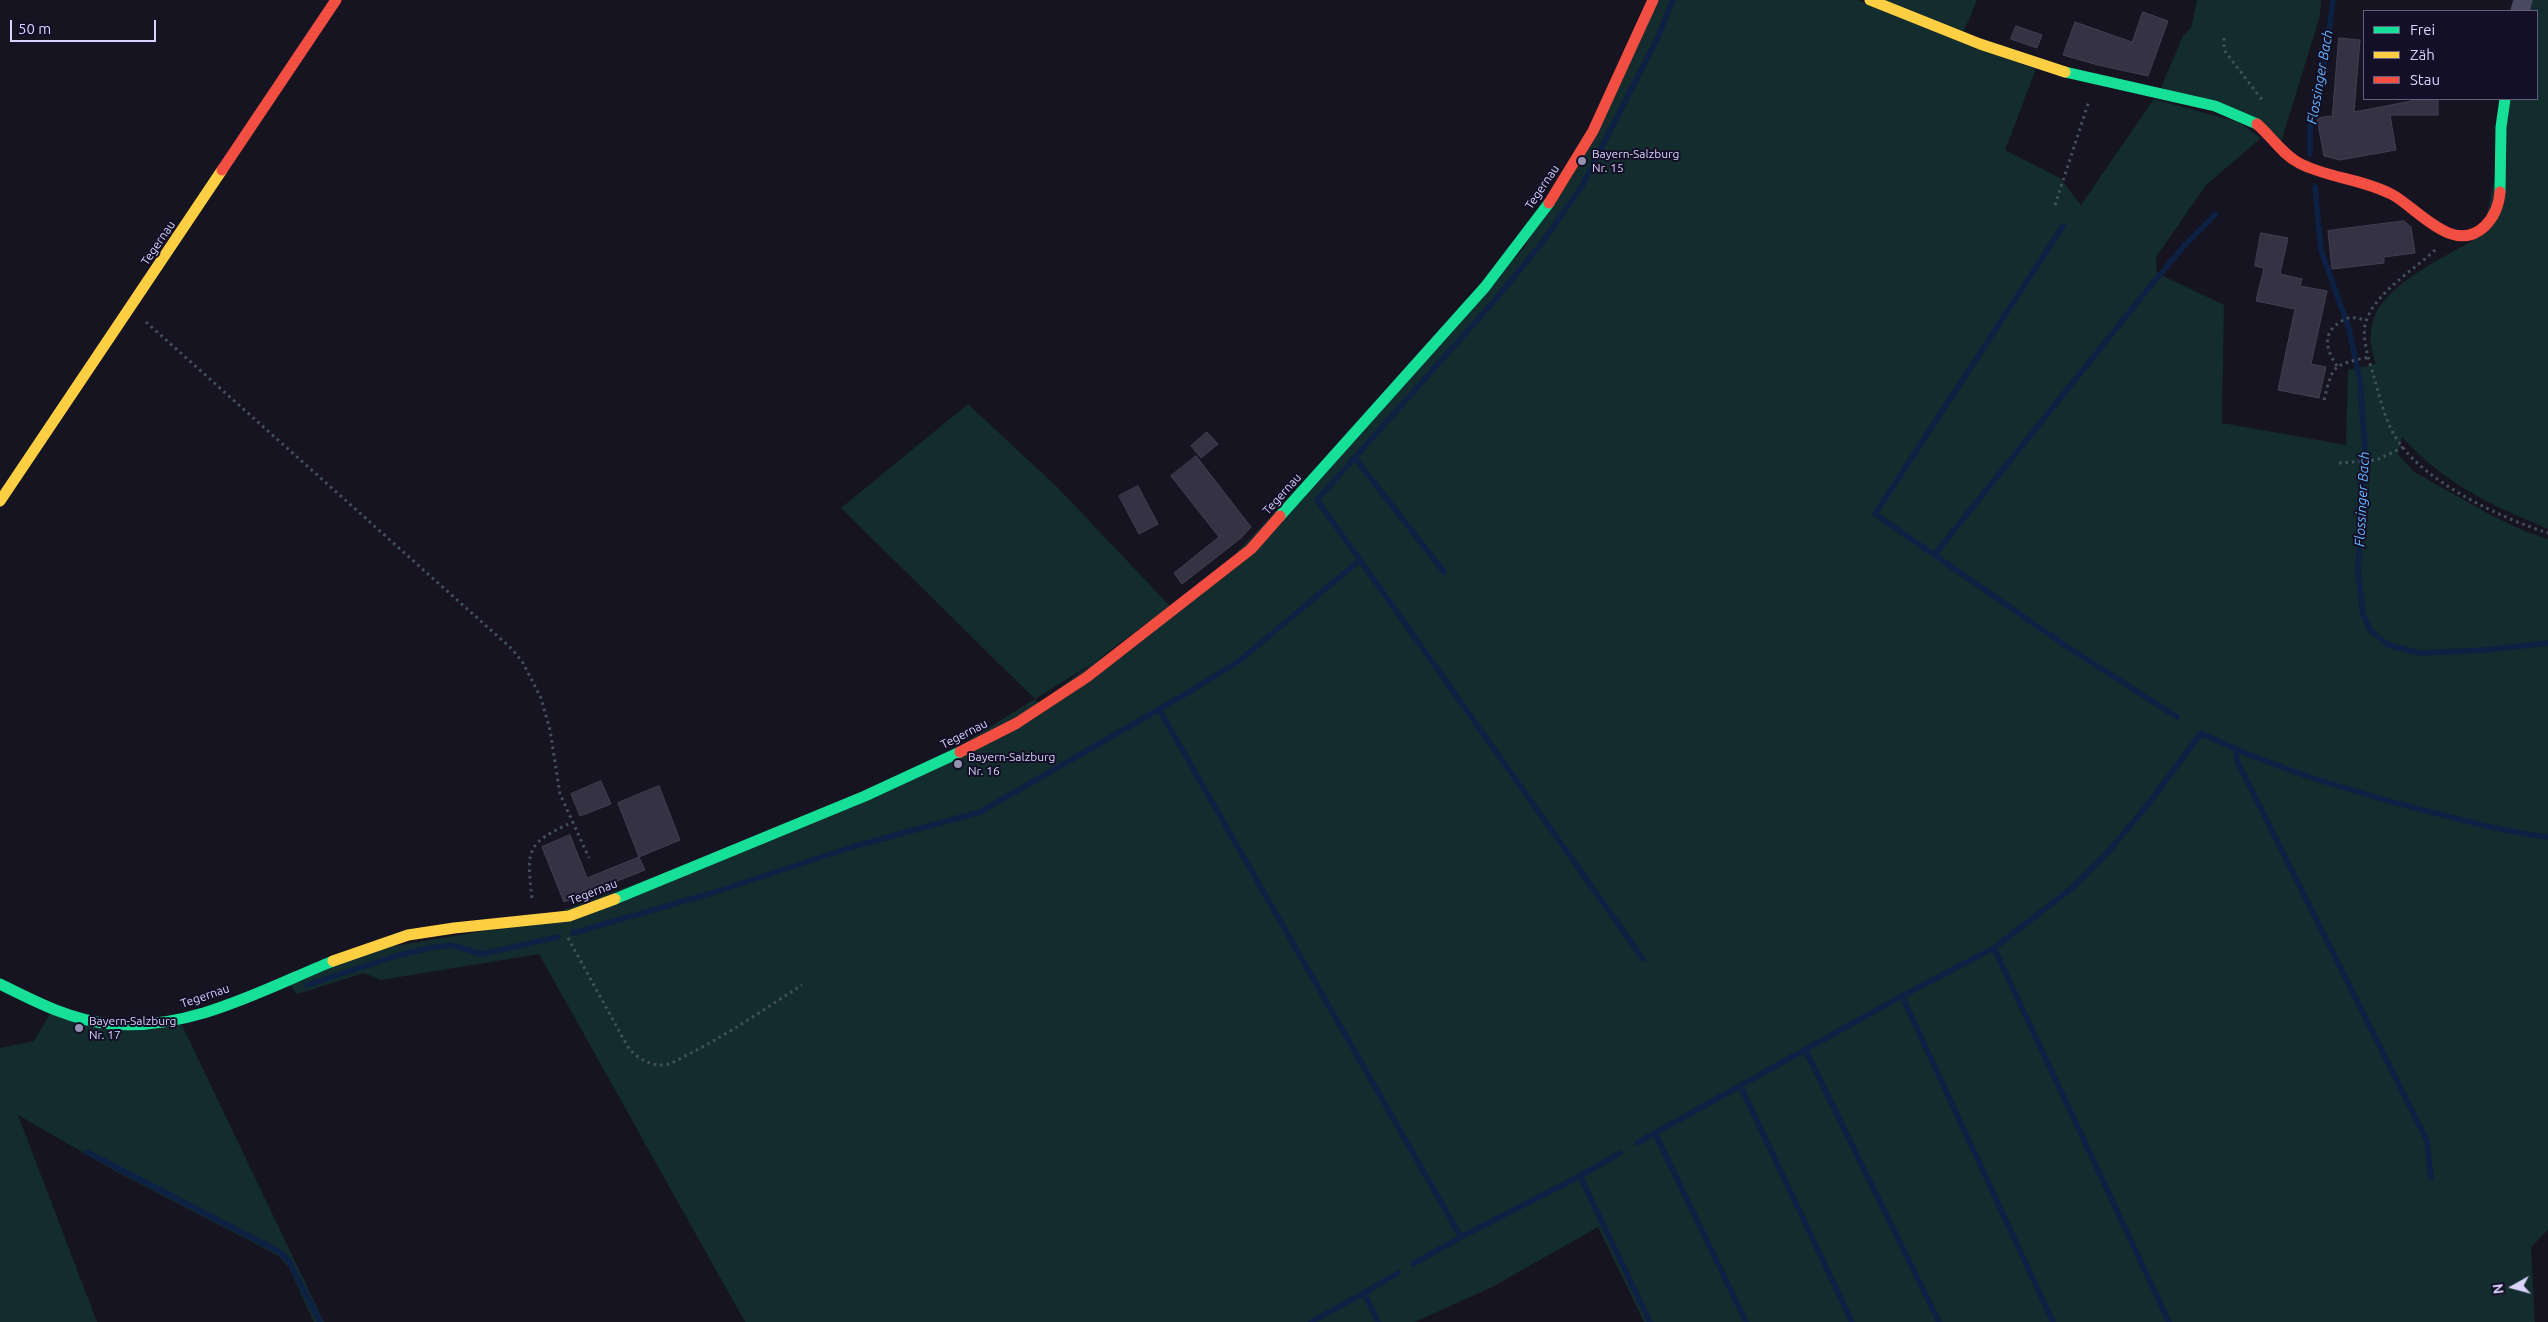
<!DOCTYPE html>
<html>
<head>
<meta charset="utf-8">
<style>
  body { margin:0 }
  #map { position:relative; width:2548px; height:1322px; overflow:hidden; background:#161421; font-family:Ubuntu,sans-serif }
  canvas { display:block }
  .legend { position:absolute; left:2363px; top:10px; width:175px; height:90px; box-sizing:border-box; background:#130f26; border:1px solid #625e7d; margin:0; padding:6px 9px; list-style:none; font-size:15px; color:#d9d4ff }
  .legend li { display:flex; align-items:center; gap:10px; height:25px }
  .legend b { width:25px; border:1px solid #625e7d }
  .north { position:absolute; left:2488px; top:1262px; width:50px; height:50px; -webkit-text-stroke:4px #130f26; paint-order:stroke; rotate:263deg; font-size:14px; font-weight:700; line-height:20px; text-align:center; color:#d9d4ff }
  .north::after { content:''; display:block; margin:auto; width:18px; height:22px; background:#d9d4ff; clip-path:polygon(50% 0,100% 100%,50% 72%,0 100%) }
  .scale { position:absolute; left:10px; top:20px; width:146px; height:22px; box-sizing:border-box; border:2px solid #d9d4ff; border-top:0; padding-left:6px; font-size:15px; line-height:18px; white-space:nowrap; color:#d9d4ff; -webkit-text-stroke:4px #130f26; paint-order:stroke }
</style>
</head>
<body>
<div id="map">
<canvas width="2548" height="1322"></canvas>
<ul class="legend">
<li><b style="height:6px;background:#16e098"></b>Frei</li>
<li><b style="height:6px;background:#ffcf43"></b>Zäh</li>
<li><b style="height:6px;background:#f24e42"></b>Stau</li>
</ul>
<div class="north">N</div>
<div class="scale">50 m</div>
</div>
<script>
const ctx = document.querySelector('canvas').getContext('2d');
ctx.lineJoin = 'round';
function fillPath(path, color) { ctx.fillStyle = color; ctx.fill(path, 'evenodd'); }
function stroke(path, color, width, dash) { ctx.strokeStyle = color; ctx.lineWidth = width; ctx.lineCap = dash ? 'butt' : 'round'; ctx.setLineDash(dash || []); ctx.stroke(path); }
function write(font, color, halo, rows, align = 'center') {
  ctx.font = font + ' Ubuntu,sans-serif'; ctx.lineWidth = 4; ctx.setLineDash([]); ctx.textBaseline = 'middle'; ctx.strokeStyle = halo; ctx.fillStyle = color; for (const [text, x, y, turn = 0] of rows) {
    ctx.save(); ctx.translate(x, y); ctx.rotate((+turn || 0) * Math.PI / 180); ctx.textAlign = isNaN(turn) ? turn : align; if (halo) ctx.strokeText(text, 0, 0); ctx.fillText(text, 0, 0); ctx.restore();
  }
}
const green = new Path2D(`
  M1659,0H1857L2036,69L2005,150L2060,178L2081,205L2154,99L2238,122L2261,138L2206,185L2156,257L2157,273L2224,305L2222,423L2346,445L2348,370L2376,364C2371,349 2368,334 2374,318C2386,283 2452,253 2483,235L2510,99H2537V11H2524L2527,0H2548V529C2489,504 2446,485 2402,437L2398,454L2414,472L2489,514L2524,531L2548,539V1230L2531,1247L2535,1322H1644L1598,1227L1492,1287L1415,1322H745L539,954L381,980L364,973L297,994L289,984L371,950L525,924L882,794L1188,604L1524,248Z
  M1882,0H1977L1963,33Z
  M2197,0H2321L2320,16L2281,142L2161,87L2183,36L2191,28Z
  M968,404L1057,487L1170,606L1039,703L841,508Z
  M50,1014L182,1025L324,1322H314L289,1268L279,1256L113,1170L18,1115L97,1322H0V1048L34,1041Z`);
const stream = new Path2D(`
  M2310,154V125L2326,54L2333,0
  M2315,187L2321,250L2349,329L2360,381L2365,446L2358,572L2363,614L2370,630L2388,645L2420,653L2485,650L2548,643
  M2063,226L1875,514L2066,646L2177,717
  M1355,458L1444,572
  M1934,555L2152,284L2185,245L2215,215
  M1360,560L1643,959
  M1159,709L1461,1237L1413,1264
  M2236,750L2237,761L2427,1141L2431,1178
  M573,933L712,893L852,847L980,812L1189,692L1239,661L1360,560L1317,500L1494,301L1541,244L1582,186L1658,37L1673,0
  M1994,948L2169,1322
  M307,985L396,956L429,948L451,945L482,954L558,937
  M1902,996L2053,1322
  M1805,1049L1939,1322
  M1740,1085L1852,1322
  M1655,1133L1746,1322
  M1637,1143L1902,996L1994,948L2072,888L2108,852L2149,803L2201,733C2270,767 2344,789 2419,809C2461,820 2505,832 2548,837
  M87,1152L278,1251L289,1261L320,1322
  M1620,1153L1580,1176L1650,1322
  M1461,1237L1580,1176
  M1311,1322L1364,1293
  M1378,1322L1364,1293L1398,1273`);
const building = new Path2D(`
  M2143,12L2168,21L2148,76L2098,65L2063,55L2075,22L2132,42Z
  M2016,26L2042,35L2037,48L2011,39Z
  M2339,38L2360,40L2354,112L2412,101V99H2438V115H2390L2396,150L2340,160L2324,156L2317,118L2332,116Z
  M2404,221L2411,227L2415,253L2384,257V263L2332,269L2328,231Z
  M2261,233L2288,238L2280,274L2302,279L2300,286L2327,291L2311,364L2326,367L2319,398L2278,390L2295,309L2256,301L2264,268L2255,266Z
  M1207,432L1218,444L1201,458L1191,446Z
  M1196,456L1251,527L1241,538L1182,584L1174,573L1219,537L1171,476Z
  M1138,486L1158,524L1139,534L1119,496Z
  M601,781L611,804L580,816L571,794Z
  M659,786L680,840L639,857L618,803Z
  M570,835L587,878L639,857L645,870L564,902L542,847Z`);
const path = new Path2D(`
  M2224,38V50L2263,101
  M2055,205L2089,101
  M2435,250C2413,271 2377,291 2366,321C2361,336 2369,361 2374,377C2380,397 2385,422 2398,441C2426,483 2501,518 2548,533
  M146,322L512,649L523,663L541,698L550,730L560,794L589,858
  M2337,366C2321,343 2325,326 2351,317L2366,320
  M2324,400C2333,364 2333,365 2369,357
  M2339,463L2377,460L2403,447
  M532,898C526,848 527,843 573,822
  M568,938L629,1049C638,1058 650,1066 663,1065C673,1064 682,1057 691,1053C730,1033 766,1008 802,985`);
const street = new Path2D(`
  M2520,11L2523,0`);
const fast = new Path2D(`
  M2065,72L2215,106L2257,124
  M2500,192L2501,127L2505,99
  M1280,516L1485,287L1549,203
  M615,899L865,796L960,752
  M0,984C34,1001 72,1021 111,1024C190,1031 262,990 333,961`);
const slow = new Path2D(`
  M1870,0L1980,44L2065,72
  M0,501L222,170
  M333,961L408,935L454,928L569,916L615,899`);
const jam = new Path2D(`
  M2257,124C2271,136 2282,154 2299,163C2327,178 2363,179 2393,195C2418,209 2454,256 2485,226C2494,217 2499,205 2500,192
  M222,170L336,0
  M1549,203L1593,131L1653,0
  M960,752L1017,723L1087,677L1251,549L1280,516`);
const markers = [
  [1582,161,5,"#9591b1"],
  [958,764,5,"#9591b1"],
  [79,1028,5,"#9591b1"]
];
const poiNames = [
  ["Bayern-Salzburg",1592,154],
  ["Nr. 15",1592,168],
  ["Bayern-Salzburg",968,757],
  ["Nr. 16",968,771],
  ["Bayern-Salzburg",89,1021],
  ["Nr. 17",89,1035]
];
const streetNames = [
  ["Tegernau",1542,187,-56],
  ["Tegernau",158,243,-56],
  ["Tegernau",1282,494,-48],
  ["Tegernau",964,734,-27],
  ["Tegernau",593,892,-21],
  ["Tegernau",205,996,-19]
];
const waterNames = [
  ["Flossinger Bach",2320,77,-80],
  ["Flossinger Bach",2362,499,-87]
];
fillPath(green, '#132c2d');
stroke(stream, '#0d2144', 5.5);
fillPath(building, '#343243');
stroke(building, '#433f54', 1);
stroke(path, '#44505f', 3, [2.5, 4]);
stroke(street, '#4a4962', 19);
stroke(fast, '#16e098', 11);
stroke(slow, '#ffcf43', 11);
stroke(jam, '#f24e42', 11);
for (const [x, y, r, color] of markers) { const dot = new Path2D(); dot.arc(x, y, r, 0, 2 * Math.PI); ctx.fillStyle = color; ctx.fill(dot); stroke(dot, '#130f26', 2); }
write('12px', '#d9d4ff', '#130f26', poiNames, 'left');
write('12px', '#d9d4ff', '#130f26', streetNames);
write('italic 14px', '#62b6ff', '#130f26', waterNames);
</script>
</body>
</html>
